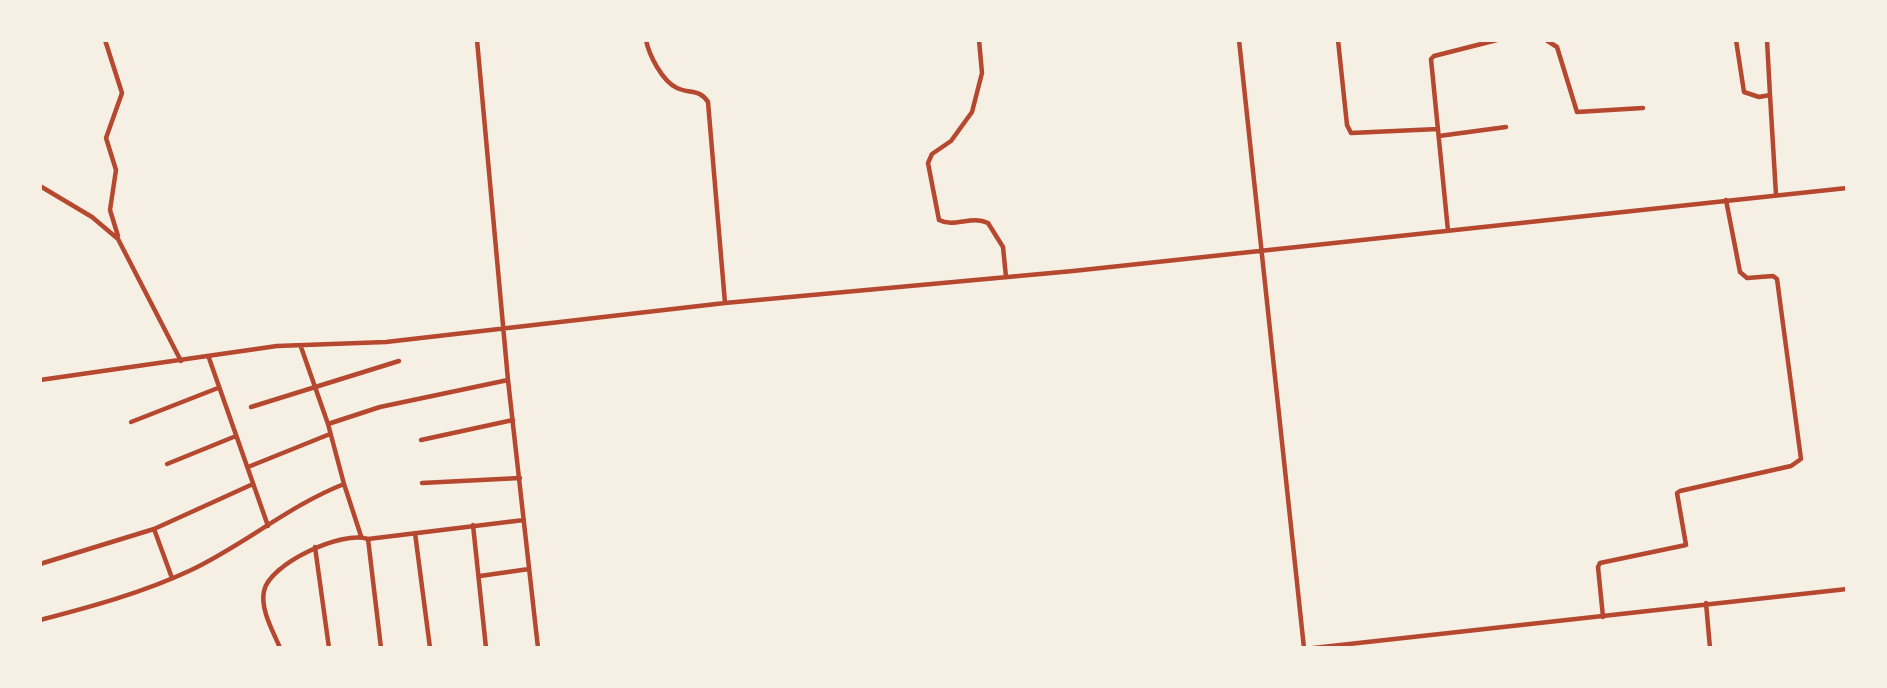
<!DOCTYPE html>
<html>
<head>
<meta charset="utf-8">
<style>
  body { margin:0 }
  #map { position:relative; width:1887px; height:688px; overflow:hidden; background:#f6efe4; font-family:Karla,sans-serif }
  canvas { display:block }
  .frame { position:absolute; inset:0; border:42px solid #f6efe4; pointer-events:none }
</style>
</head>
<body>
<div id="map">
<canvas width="1887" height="688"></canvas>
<div class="frame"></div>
</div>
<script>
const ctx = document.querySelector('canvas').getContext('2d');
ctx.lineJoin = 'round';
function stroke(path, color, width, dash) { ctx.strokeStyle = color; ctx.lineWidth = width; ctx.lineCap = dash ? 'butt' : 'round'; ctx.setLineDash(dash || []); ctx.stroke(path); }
const minor = new Path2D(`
  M105,40L122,93L106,138L116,170L110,210L118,236
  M477,40L508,380L538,648
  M646,40C649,55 662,81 677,88C690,94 700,89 708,102L725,303
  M979,40L982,73L972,112L951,141L932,154L928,163L939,220C954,228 972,215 988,223L1003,247L1006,277
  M1239,40L1304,648
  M1338,40L1347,125L1351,133L1438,129
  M1546,40L1557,47L1577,112L1643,108
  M1736,40L1744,92L1759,97L1770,95L1776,195
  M1767,40L1770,95
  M1439,136L1506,127
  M40,186L92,217L118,239L181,361
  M1448,231L1431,59L1434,56L1497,40
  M301,347L328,424L344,484
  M209,358L268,526
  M40,380L277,346L386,342L725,303L1073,271L1847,188
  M251,407L399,361
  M131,422L218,388
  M328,424L380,407L508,380
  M421,440L513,420
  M167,464L236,436
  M248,467L330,434
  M422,483L520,478
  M473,525L486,648
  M154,529L172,578
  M415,533L430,648
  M368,539L381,648
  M315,547L329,648
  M40,564L154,529L253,484
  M480,576L529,569
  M1706,603L1710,648
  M1603,617L1598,567L1600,563L1686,545L1677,493L1680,491L1791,466L1801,459L1777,279L1773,276L1747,278L1740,272L1726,200
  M40,620C90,607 142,593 189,571C243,546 288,506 344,484L361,536
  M280,648C273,631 260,609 264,591C269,564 342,530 368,539L524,520
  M1313,648L1847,589`);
stroke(minor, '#b5482f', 4.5);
</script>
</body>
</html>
